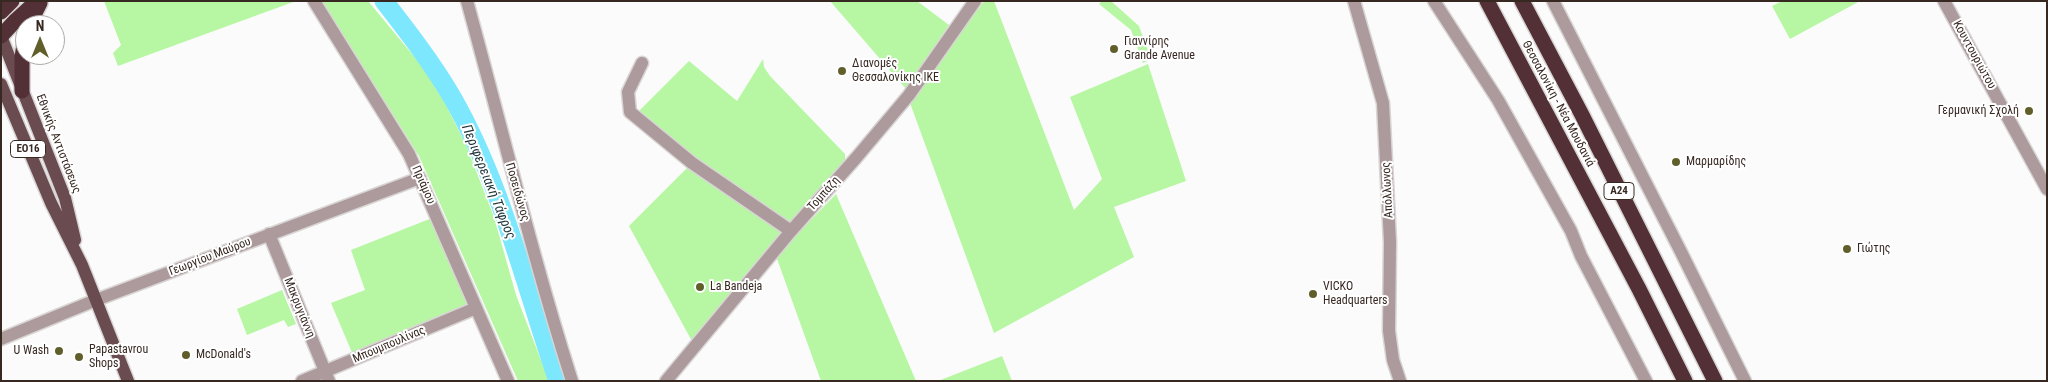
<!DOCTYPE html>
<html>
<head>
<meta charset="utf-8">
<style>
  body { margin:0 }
  #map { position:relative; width:2048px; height:382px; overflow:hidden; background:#fbfbfb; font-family:"Roboto Condensed",sans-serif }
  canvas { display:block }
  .frame { position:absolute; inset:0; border:2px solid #372822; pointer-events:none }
  .north { position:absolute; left:15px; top:15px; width:50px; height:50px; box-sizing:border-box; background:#fff; border:1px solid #afa9a7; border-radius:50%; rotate:0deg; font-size:14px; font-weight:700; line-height:20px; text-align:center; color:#372822 }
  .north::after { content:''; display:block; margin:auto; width:18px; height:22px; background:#605f2b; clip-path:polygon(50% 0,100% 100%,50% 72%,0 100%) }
</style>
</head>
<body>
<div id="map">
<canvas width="2048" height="382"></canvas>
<div class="frame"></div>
<div class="north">N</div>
</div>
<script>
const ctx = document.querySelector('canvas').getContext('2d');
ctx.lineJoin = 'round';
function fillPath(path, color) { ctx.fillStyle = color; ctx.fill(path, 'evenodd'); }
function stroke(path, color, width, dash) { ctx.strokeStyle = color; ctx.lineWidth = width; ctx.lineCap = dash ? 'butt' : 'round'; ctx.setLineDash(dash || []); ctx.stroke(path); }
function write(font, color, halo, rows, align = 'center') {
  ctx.font = font + ' "Roboto Condensed",sans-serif'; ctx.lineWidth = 4; ctx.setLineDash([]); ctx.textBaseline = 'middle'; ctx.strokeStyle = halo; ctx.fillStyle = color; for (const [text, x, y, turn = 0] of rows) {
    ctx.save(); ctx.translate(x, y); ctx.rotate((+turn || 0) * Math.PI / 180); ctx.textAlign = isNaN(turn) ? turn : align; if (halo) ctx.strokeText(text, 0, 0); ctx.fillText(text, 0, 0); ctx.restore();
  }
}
const green = new Path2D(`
  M104,1H296L118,66L113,53L121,45Z
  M322,1H368L422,66L445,103L466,145L494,217L516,295L549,381H518L419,156Z
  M830,1H917L949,25L906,89Z
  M984,1H994L1074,210L1102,179L1070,97L1148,64L1186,181L1114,207L1134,257L994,333L910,103Z
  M1102,1H1111L1139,26L1151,59L1143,63L1131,30L1099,4Z
  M1782,1H1860L1790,39L1772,6Z
  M763,59L764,67L770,76L845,154V164L790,222L692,156L637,113L689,61L737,101Z
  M690,165L784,230L693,343L629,226Z
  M836,194L916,381H821L776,256Z
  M432,218L470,307L353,355L331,303L365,290L351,250Z
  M282,290L296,324L288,327L284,320L247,335L237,309Z
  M1002,356L1012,381H938Z`);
const river = new Path2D(`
  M384,1C408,32 432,63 452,97C502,184 525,286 558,381`);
const minor = new Path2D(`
  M314,1L409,154L508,381
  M467,1C502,128 532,256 572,381
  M1354,1L1383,103L1390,242L1389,331L1393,360L1400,381
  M1434,1L1498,100L1571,231L1581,256L1646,381
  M1553,1L1681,252L1745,381
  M1944,1L2047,189
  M642,63L628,92L630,112L692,163L791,231
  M269,234L329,381
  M1,339L96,300L420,178
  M302,381L476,308
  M666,381L791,231L856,158L909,95L975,1`);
const major = new Path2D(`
  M1,36L65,198L75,240
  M1,84L51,203L82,265L128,381`);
const highway = new Path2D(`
  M1487,1L1639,289L1685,381
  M1522,1L1582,115L1715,381
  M1,12L12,1
  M29,25L40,3
  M1,36L16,20L37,1
  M22,91V57L25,39`);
const markers = [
  [1114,49,5,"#605f2b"],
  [842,71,5,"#605f2b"],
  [2029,111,5,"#605f2b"],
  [1676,162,5,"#605f2b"],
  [1847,249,5,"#605f2b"],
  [700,287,5,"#605f2b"],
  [1313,294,5,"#605f2b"],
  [59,351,5,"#605f2b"],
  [186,355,5,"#605f2b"],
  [79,357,5,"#605f2b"]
];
const shields = [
  [28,149,35],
  [1619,191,30]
];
const shieldNames = [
  ["ΕΟ16",28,149],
  ["Α24",1619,191]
];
const poiNames = [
  ["Γιαννίρης",1124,42],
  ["Grande Avenue",1124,56],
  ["Διανομές",852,64],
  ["Θεσσαλονίκης ΙΚΕ",852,78],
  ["Γερμανική Σχολή",2019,111,"right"],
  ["Μαρμαρίδης",1686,162],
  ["Γιώτης",1857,249],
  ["La Bandeja",710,287],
  ["VICKO",1323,287],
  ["Headquarters",1323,301],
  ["Papastavrou",89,350],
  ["Shops",89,364],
  ["U Wash",49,351,"right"],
  ["McDonald's",196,355]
];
const streetNames = [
  ["Κουντουριώτου",1974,55,61],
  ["Θεσσαλονίκη - Νέα Μουδανιά",1558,104,62],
  ["Εθνικής Αντιστάσεως",58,144,69],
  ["Πριάμου",423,185,66],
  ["Απόλλωνος",1388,190,-93],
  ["Ποσειδώνος",517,192,74],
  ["Τομπάζη",824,194,-48],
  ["Γεωργίου Μαύρου",210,257,-21],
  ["Μακρυγιάννη",299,308,68],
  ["Μπουμπουλίνας",389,345,-23]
];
const waterNames = [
  ["Περιφερειακή Τάφρος",488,182,68]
];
fillPath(green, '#b7f7a3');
stroke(river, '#7de7fd', 19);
stroke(minor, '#d8d5d4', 15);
stroke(major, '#d8d5d4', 15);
stroke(highway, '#d8d5d4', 18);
stroke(minor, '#ac9a9c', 12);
stroke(major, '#6a4b50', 12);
stroke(highway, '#523036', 15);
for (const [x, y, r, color] of markers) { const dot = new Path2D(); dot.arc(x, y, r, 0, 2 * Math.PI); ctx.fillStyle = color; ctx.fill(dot); stroke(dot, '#fff', 2); }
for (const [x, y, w] of shields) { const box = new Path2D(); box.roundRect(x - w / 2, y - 8.5, w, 17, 4); ctx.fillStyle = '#fff'; ctx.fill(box); stroke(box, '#372822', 1); }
write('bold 11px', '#372822', null, shieldNames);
write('12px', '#372822', '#fff', poiNames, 'left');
write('12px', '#372822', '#fff', streetNames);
write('italic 14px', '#21393e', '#fff', waterNames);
</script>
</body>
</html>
